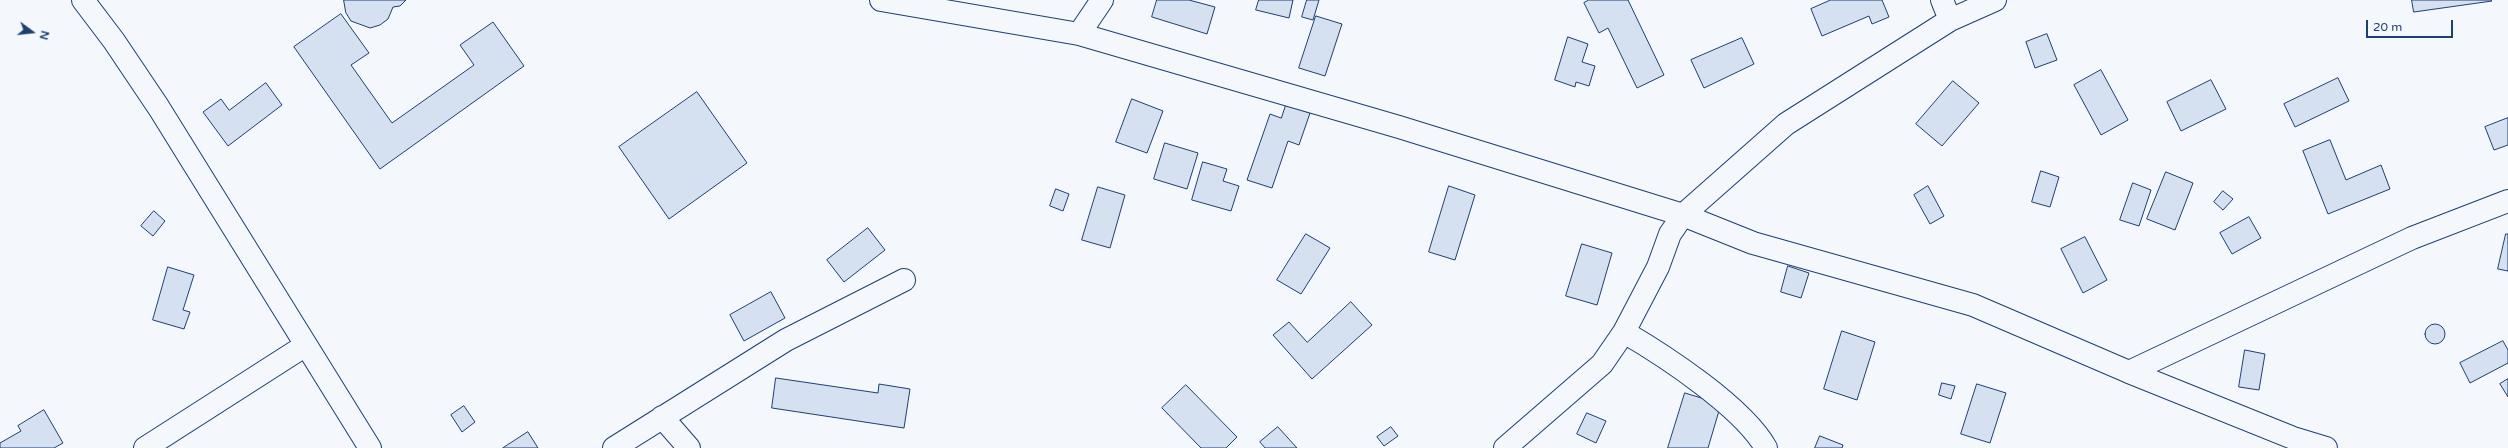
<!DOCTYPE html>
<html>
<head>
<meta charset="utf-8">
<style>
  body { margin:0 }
  #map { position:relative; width:2508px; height:448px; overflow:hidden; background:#f4f7fb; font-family:"Varela Round",sans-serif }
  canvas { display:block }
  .north { position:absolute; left:12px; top:12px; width:40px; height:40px; -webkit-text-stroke:3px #f4f7fb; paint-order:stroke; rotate:105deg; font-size:11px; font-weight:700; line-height:16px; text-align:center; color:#1d3f73 }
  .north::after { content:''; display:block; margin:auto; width:14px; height:18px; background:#1d3f73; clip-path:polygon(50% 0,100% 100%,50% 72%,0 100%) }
  .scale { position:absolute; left:2366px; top:20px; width:87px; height:18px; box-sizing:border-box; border:2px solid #1d3f73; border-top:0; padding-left:5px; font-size:12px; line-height:14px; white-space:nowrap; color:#1d3f73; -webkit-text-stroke:3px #f4f7fb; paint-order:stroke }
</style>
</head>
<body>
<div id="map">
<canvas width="2508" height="448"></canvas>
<div class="north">N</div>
<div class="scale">20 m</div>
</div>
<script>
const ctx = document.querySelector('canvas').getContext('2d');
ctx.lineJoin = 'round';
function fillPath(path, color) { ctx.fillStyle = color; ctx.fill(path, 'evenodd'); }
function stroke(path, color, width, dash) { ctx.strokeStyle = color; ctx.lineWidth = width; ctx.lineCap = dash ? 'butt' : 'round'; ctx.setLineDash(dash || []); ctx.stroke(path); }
const building = new Path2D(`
  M344,0H406L400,6L393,7L388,19L380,25L370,28L351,21L346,13Z
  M1157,0H1189L1215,7L1207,34L1152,17Z
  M1259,0H1293L1289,18L1256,10Z
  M1307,0H1319L1313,20L1302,17Z
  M1589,0H1628L1664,75L1637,88L1608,28L1599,33L1584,3Z
  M1831,0H1882L1889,17L1872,24L1869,16L1822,36L1811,9Z
  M2412,0H2491L2492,1L2414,12Z
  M341,14L369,53L351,65L392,123L474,65L460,45L493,22L524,66L380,169L294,47Z
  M1316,16L1342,24L1325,76L1299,68Z
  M2047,34L2057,60L2035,68L2026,42Z
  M1568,37L1588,44L1582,62L1595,66L1589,86L1576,82L1575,87L1555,80Z
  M1742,38L1754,64L1704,88L1691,60Z
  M2101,70L2128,120L2101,135L2074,85Z
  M2338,78L2349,101L2295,127L2284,104Z
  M2211,80L2226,109L2181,131L2167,102Z
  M1953,81L1979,103L1942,146L1916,124Z
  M266,83L282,105L228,146L203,112L221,99L229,110Z
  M697,92L747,163L669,219L619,147Z
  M1132,99L1163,111L1147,153L1116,142Z
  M1286,105L1310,113L1299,145L1288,141L1272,188L1247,180L1270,114L1281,118Z
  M2508,118V145L2494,150L2485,127Z
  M2330,140L2346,180L2381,165L2390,189L2328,214L2303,151Z
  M1165,143L1198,153L1187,189L1154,179Z
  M1203,162L1227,169L1223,181L1239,186L1231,211L1192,200Z
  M2041,171L2059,177L2050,207L2032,202Z
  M2166,172L2193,183L2175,230L2147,219Z
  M2133,183L2151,190L2139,226L2120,220Z
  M1449,186L1475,195L1455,260L1429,252Z
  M1928,186L1944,216L1930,224L1914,195Z
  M1098,187L1125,195L1110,248L1082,240Z
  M1056,189L1069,194L1063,211L1050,206Z
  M2223,191L2233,199L2223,210L2214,202Z
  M154,211L165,221L153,236L141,226Z
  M2249,217L2261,238L2232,254L2220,233Z
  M868,228L885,250L844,282L827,260Z
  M1306,234L1330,248L1301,294L1277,280Z
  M2506,234H2508V271L2498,269Z
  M2085,237L2107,280L2083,293L2061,249Z
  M1582,244L1612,253L1597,305L1566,296Z
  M1788,266L1809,273L1801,298L1781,292Z
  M168,267L194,275L183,310L190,312L184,329L153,320Z
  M771,292L785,318L744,341L730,315Z
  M1351,302L1372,325L1312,379L1273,335L1289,322L1307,342Z
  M2425 334a10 10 0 1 1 20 0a10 10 0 1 1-20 0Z
  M1842,331L1875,342L1857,400L1824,389Z
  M2503,341L2508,350V363L2470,383L2460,363Z
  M2245,350L2265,354L2259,390L2239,387Z
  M776,378L878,393L879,384L910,389L904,428L772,408Z
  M2508,379V397L2500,384Z
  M1942,383L1955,386L1951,399L1939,395Z
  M1977,384L2006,393L1990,443L1961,434Z
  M1186,385L1237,437L1226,448H1201L1162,408Z
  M1685,393L1721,404L1708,448H1668Z
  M464,406L475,422L462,432L451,415Z
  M44,410L63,443L54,448H0V443L21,431L18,426Z
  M1587,413L1606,421L1596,443L1577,434Z
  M1278,427L1297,448H1265L1260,442Z
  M1391,427L1398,436L1384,446L1377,437Z
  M528,432L538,448H503Z
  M1820,436L1843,445L1842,448H1815Z`);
const street = new Path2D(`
  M83,0L114,41L159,108L370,448
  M881,0L1079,34L1399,127L1683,215L1753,243L1973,305L2129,372L2293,438L2326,448
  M1942,0L1950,20
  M1079,34L1102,0
  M1624,332C1665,356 1743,407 1766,448
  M2129,372L2412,238L2508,201
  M662,417L689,448
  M145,448L306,345
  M614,448L786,340L904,280
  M1505,448L1602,364L1624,332L1658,267L1670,234L1683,215L1786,124L1950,20L1995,0`);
fillPath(building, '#d5e0f0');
stroke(building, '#1d3f73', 1);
stroke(street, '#1d3f73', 24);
stroke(street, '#f4f7fb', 22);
</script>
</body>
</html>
